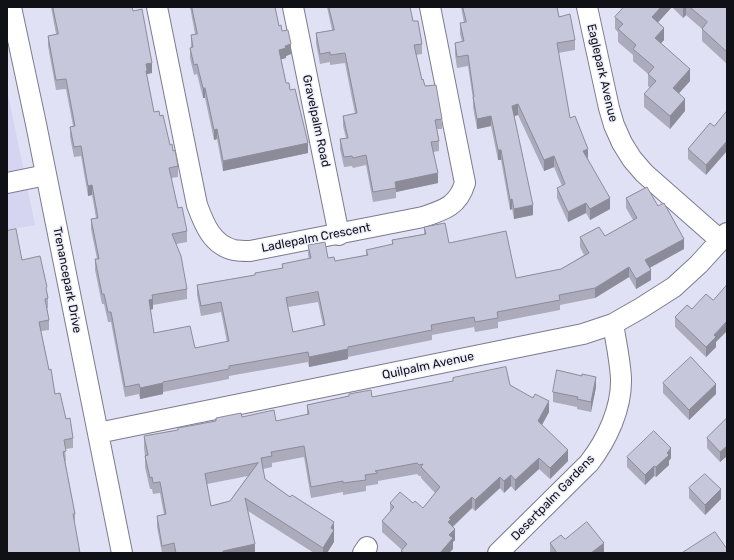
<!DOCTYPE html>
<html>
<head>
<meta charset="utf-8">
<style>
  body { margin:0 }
  #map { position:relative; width:734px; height:560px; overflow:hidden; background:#e1e1f6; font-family:Rubik,sans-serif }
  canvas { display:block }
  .frame { position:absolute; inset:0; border:8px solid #101017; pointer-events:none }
</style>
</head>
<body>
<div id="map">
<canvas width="734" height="560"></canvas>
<div class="frame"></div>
</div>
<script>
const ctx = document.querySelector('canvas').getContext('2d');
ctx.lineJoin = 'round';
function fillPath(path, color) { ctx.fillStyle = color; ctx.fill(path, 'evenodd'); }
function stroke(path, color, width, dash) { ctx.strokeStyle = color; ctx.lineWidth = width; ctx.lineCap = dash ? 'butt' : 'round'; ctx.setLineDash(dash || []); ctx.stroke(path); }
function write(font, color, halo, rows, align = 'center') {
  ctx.font = font + ' Rubik,sans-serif'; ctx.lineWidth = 3; ctx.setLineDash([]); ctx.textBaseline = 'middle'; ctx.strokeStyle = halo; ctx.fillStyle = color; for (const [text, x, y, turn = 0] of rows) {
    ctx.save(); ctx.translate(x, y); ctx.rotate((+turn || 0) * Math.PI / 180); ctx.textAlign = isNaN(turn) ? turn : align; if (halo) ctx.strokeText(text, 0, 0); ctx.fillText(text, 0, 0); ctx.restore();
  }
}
const built = new Path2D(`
  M7,89L35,225L7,230Z`);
const minor = new Path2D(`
  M11,7L36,124L122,553
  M157,7L197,205C204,224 212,245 234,250C239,251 245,251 250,251L423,217C444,210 458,206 465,183L430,7
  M293,7L339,235
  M587,7L609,108L614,125L622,143L632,159L644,173L720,240
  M7,183L46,175
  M98,433L583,334L613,324L641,308L674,287L699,264L727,233
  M363,553L367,547
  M498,553L589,463C607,440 622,408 621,378C620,360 616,342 613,324`);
const wall = new Path2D(`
  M51,7H132L152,73L147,74V77L154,112L160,116L170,145L173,151L178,166V177L171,178L178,208L187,231V242L176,244L187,289V299L153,305V309L150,310L154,333L195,348L227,342L221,312L201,316L197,295V285L255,275L282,268V264L309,259L308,255V245L328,258L335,261L366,255V250L392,245V240L424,234V227L449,243L516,278L561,269L584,255L580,247V237L605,236L633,220L626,208V198L658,206L684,249L650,268L651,280L636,289L629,277L595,298L560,305V310L498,322V328L475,332L474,327L432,335V340L348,357V359L309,367L308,362L229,376V379L163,392V394L140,399L139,394L125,397L111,322H108L104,304H102L95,270V259H97L91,229V219L96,218L92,195L88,196L81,156L74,157L70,137V127L73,126L66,89L56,90L48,46V36L56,34ZM318,302L323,325L293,332L288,307Z
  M190,7H275L279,26L282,31L291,54L286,56V58L281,59L286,83L290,90L308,153L223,171L217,139L214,140L205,98H203L197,74L194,75L190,58V48H191V35L195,34Z
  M327,7H410L413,21L422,44V54L416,55L422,80L442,119V129H437L439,141V151L433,152L438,183L396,192V198L373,202L366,165L353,168L352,166L344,167L340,149V139L346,138L343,126V116L355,114L345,63L330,65V62L320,64L316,43V33L332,30Z
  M461,7H557L559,17L575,40V50L558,53L570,118L610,209L590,220L586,213L568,222L557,198V188L562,186L554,167L544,171L518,115L514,116L533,215L514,219L512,209L510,210L501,160H498L491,126L477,129L473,107V99L468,66L457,68L455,54V43L462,42L460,34V23H464Z
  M624,7H727V64L702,41V29L686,15L683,18L672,7L658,22L664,40L661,43L690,81L679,93L685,111L670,129L644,107V94L650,88L648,86V74L633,61V55L618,42V32L615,29V17Z
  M710,123L706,175L688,159V149Z
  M22,260L47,293L48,298V308H47L49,320V330L41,331L49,370L55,394L73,438V448L65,449L66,461H65L75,514V524Z
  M675,317L716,342V347L706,357L675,327Z
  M453,378L510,385L549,412L542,425L568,461L550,479L539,469L515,491L511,486L504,493L500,488L475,511L472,508L453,527L455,540L453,542V549L449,553H401V551L402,550L382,532V521L390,512V503H413L423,508L435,493L421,478V476H419L417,474L378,481V484L366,486V491L343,495V492L311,498L304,457L272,463V467L263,469L265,479L290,497L334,522V542L327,553H314L248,511L255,553H162L157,527V516L164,515L160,493L153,494L152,489H150L145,467V456L144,448V436L178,430V428L216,421V418L242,417L276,421L307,415V405L349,396V394L372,397L453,381ZM248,476L230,501L211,506L207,484Z
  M663,383L716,394L689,420L663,393Z
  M596,387L591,412L577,409V407L553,402V392Z
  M727,418V457V456L720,462L707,448V438Z
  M627,457L671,458L669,461V465L656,477L654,476L645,485L627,467Z
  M689,488L721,499L705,515L689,498Z
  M565,539L604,553H550V543Z`);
const shadedWall = new Path2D(`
  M661,7H672L652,29V17Z
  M683,7H686V15L683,18Z
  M664,28V40L655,50V38Z
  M291,44V54L286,56V58L279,60V50L285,46Z
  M152,63V73L147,74L146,64Z
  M690,69V81L673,100V88Z
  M203,88H205V98H203Z
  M685,99V111L670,129V116Z
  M518,104V115L512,117V106Z
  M491,116V126L477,129V119Z
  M217,129V139L214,140V130Z
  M727,141V151L706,175V165Z
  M308,143V153L223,171V161Z
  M588,149V159L583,151Z
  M498,150H501V160H498Z
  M554,156V167L544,171V160Z
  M438,173V183L396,192L395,182Z
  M92,185V195L88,196V186Z
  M610,198V209L590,220V209Z
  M512,199V209L510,210V200Z
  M586,203V213L568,222V212Z
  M533,205V215L514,219V209Z
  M684,239V249L645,270V260Z
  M629,267V277L595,298V288Z
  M651,270V280L636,289V279Z
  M153,299V309L149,310V300Z
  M727,321V331L716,342V347L706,357V347L714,335Z
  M348,349V359L309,367V357Z
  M596,377V387L591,412V402Z
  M163,383V394L140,399V388Z
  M716,384V394L689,420V410Z
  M549,401V412L538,432V421Z
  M727,446V456L720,462V452Z
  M671,448V458L669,461V465L656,477V467L667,453Z
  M568,450V461L550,479V468Z
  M539,458V469L515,491V480Z
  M654,466V476L645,485V475Z
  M511,475V486L504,493V481Z
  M500,477V488L475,511V500Z
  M721,489V499L705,515V505Z
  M472,497V508L451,528L448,522L449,518Z
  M334,522V542L327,553H323V548L331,528Z
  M455,529V540L453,542V549L449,553H440L449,535Z
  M604,543V553H591Z
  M255,544V553H223V551Z`);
const building = new Path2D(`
  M53,7H132L133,11L142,9L152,63L146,64L147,70L146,71L154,112L159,111L160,116L163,115L170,145L172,144L173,151L175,150L178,166L169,168L178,208L182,207L187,231L172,234L181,256L187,289L152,295L153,299L149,300L154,333L190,326L195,348L229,341L221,302L201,306L197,285L255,275V273L283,268L282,264L311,258L308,245L325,242L328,258L334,257L335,261L368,255L366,250L393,244L392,240L426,234L424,227L445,223L449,243L506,231L516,278L561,269L589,253L580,237L599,227L605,236L637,218L626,198L647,187L658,206L664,203L684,239L645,260L651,270L636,279L629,267L595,288L559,295L560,300L497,312L498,318L475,322L474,317L431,325L432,330L348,347V349L309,357L308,352L229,366V369L163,382V383L140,388L139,384L125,387L111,312H108L104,294H102L95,259H99L91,219L98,218L92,185L88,186L81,146L74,147L70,127L75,126L66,79L56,80L48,36L58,34ZM318,292L325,325L293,332L286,298Z
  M192,7H275L279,26L281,25L282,31L288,30L291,44L285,46L286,48L279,50L286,83H289L290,90L295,89L308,143L223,161L217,129L214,130L205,88H203L197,64L194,65L190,48L193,47L191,35L197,34Z
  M329,7H410L413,21H418L422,44L414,45L422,80L423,79L425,86L436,85L442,119L435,120L439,141L431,142L438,173L395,182L396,188L373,192L366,155L353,158L352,156L344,157L340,139L348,138L343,116L357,113L345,53L330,55V52L320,54L316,33L334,30Z
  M463,7H557L559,17L570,14L575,40L557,43L570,118L575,116L588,149L583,151L610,198L590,209L586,203L568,212L557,188L565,184L554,156L544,160L518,104L512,106L533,205L514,209L512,199L510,200L501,150H498L491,116L477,119L473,97H474L468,55L457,57L455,43L464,41L460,23L466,22Z
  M624,7H661L652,17L664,28L655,38L690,69L673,88L685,99L670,116L644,94L656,81L648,74L654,67L633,49L636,45L618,29L623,24L615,17Z
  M690,7H727V52L702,29L707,22Z
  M727,111V141L706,165L688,149L710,123L714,126Z
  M16,229L22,260L40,256L47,287L46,288L48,298L45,299L49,320L39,322L49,370L51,369L55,394L60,393L66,419L70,418L73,438L64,440L66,451L63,452L75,514H73L80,553H7V231Z
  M727,285V321L714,335L716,337L706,347L675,317L687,305L692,309L706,294L713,300Z
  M691,357L716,384L689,410L663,383Z
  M506,367L510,385L533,398L535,394L549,401L538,421L568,450L550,468L539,458L515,480L511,475L504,481L500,477L475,500L472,497L449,518L451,519L448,522L455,529L449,535L453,538L440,553H404L401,551L407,544L382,521L394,507L390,503L400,492L413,503L415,501L423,508L440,487L421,467L423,464L419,465L417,463L375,471L378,473L365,475L366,480L343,483V481L311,487L304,446L271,452L272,456L261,458L265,479L290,497L292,495L334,522L331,528L334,530L323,548L245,498L255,544L223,551V553H176L174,543L162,546L157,516L166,514L160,482L153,483L152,477L150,478L145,456L148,455L144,436L178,430V428L216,421V418L241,413L242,417L274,410L276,421L309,414L307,405L349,396V394L371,390L372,397L453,381V378ZM258,463L230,501L211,506L205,474Z
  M557,370L582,376V374L596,377L591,402L577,399L578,397L553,392Z
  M727,418V447V446L720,452L707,438Z
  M654,431L671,448L667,453L669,455L656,467L654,466L645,475L627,457Z
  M705,474L721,489L705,505L689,488Z
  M587,522L604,543L591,553H557L550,543L561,535L565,539Z
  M715,532L727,549V553H682Z`);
const streetNames = [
  ["Eaglepark Avenue",602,73,77],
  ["Gravelpalm Road",316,121,78],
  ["Ladlepalm Crescent",316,238,-11],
  ["Trenancepark Drive",67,280,79],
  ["Quilpalm Avenue",428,366,-12],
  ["Desertpalm Gardens",553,498,-46]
];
fillPath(built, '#d5d5f1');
stroke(minor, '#7c7c8f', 22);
stroke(minor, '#fff', 20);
fillPath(wall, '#ababbc');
fillPath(shadedWall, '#8b8b99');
fillPath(building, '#c7c7db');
stroke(building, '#8b8b99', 1);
write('12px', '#101017', '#efeffc', streetNames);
</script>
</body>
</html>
